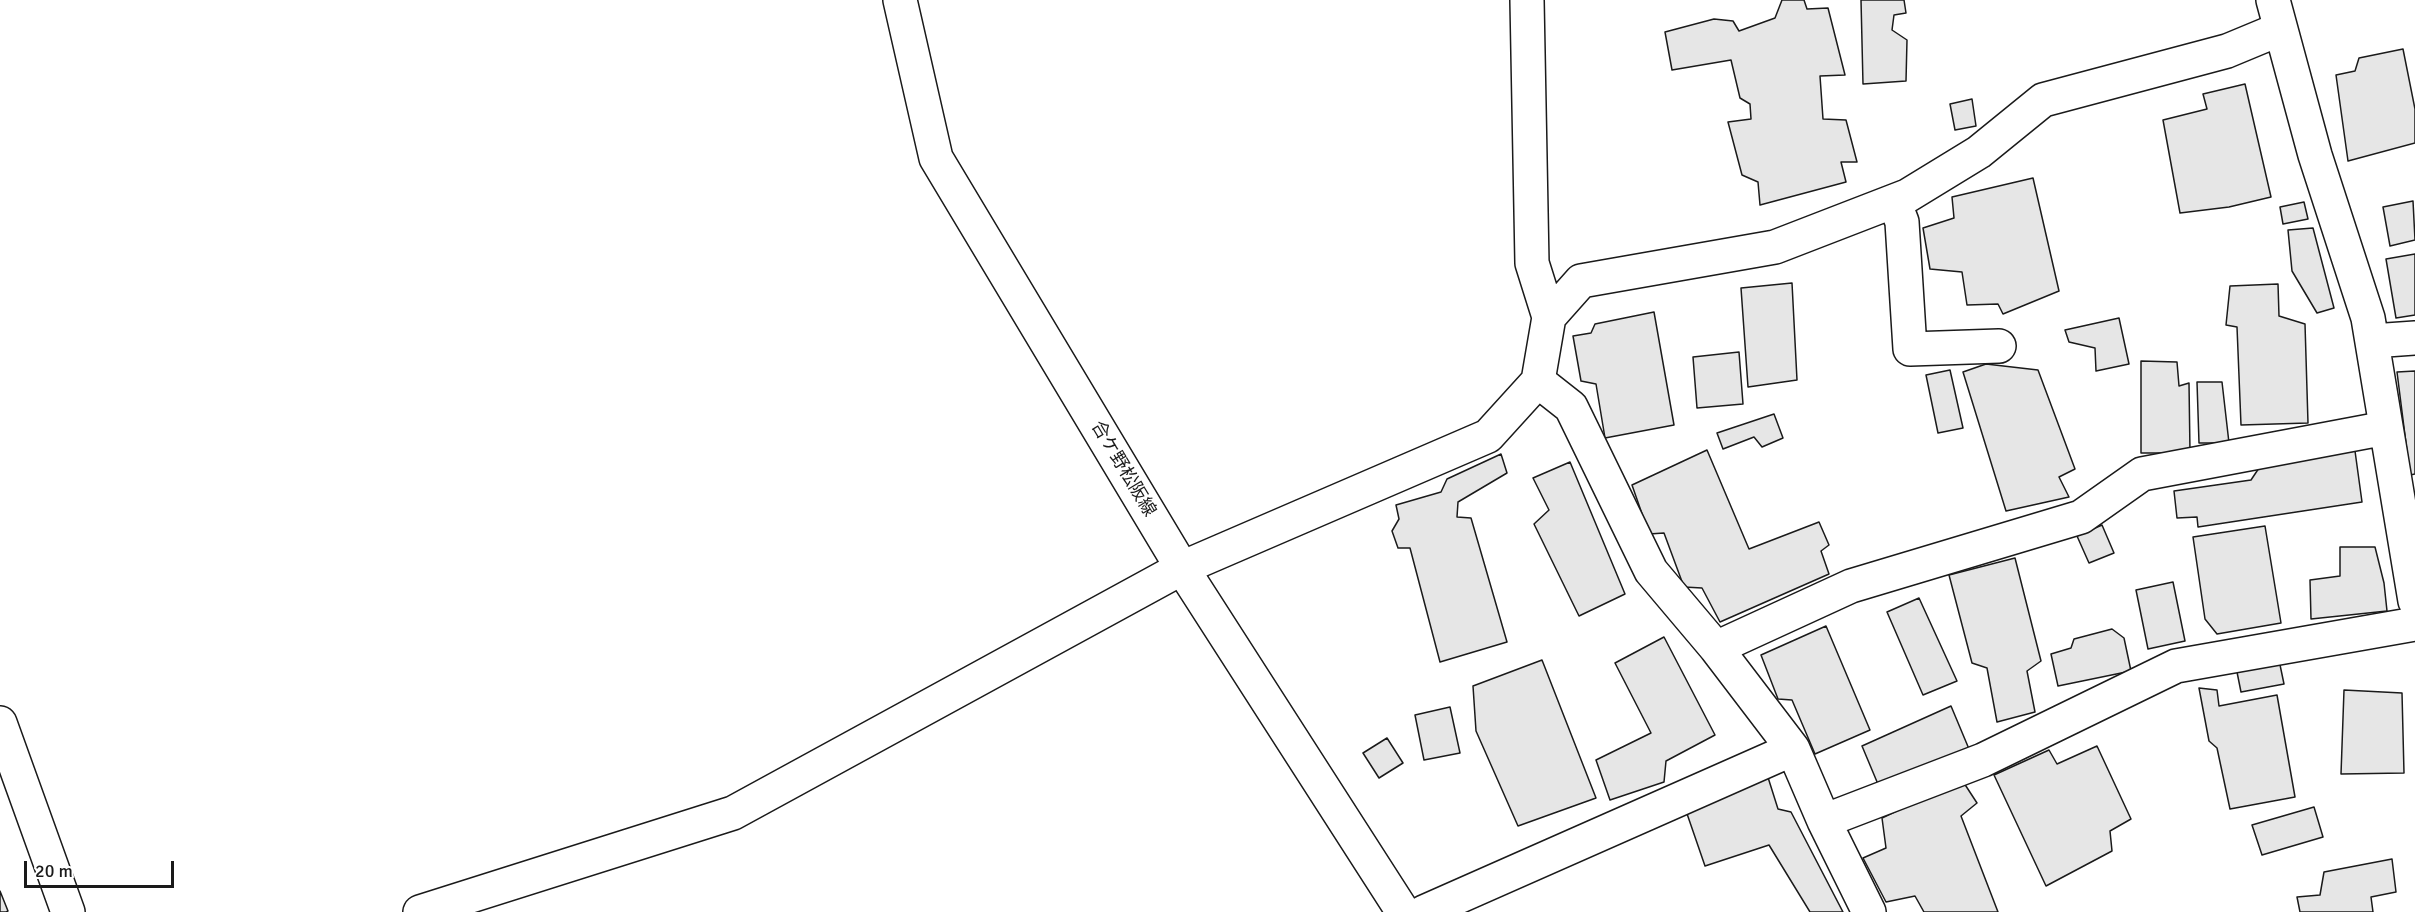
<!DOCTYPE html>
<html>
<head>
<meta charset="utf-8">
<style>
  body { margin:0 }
  #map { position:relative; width:2415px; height:912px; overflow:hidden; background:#fff; font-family:Signika,sans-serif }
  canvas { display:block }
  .scale { position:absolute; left:24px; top:861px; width:150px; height:27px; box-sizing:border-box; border:3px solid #1a1a1a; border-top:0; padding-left:8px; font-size:18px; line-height:21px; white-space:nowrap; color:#1a1a1a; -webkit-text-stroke:4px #fff; paint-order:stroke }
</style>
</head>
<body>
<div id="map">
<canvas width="2415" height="912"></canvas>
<div class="scale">20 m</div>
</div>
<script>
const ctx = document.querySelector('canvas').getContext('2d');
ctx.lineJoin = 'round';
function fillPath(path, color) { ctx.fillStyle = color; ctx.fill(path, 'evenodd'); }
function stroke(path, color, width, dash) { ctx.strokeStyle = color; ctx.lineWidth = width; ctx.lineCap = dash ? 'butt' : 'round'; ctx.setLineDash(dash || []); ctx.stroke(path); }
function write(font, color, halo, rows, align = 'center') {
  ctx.font = font + ' Signika,"Noto Sans JP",sans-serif'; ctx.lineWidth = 4.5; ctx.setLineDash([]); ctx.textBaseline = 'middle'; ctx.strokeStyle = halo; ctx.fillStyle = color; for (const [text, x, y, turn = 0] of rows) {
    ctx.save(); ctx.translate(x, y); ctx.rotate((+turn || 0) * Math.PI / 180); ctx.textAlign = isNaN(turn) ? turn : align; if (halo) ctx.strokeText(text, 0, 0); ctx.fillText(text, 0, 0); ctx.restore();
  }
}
const building = new Path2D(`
  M1782,0H1804L1807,9L1828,8L1845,75L1820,76L1823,119L1846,120L1857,162H1841L1846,182L1760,205L1758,182L1742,175L1728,122L1751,119L1750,104L1740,98L1731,60L1672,70L1665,32L1714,19L1733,21L1739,31L1775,18Z
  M1861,0H1904L1906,13L1894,15L1892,30L1907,40L1906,81L1863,84Z
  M2403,49L2415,109V143L2348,161L2336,75L2355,71L2359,58Z
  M2245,84L2271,197L2229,207L2180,213L2163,120L2207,109L2203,94Z
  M1972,99L1976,126L1955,130L1950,104Z
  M2033,178L2059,291L2003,314L1998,304L1967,305L1962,272L1930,269L1923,228L1954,218L1952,197Z
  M2413,201L2415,240L2390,246L2383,207Z
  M2304,202L2308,219L2283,224L2280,207Z
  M2313,228L2334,308L2317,313L2292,271L2288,230Z
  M2415,254V315L2396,318L2386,259Z
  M1792,283L1797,380L1748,387L1741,288Z
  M2278,284L2279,316L2305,324L2308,423L2241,425L2237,327L2226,325L2230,286Z
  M1654,312L1674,425L1605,438L1596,384L1581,381L1573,336L1591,333L1595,324Z
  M2119,318L2129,364L2096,371L2095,348L2069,342L2065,330Z
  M1739,352L1743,404L1697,408L1693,357Z
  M2141,361L2177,362L2179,386L2189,383L2190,453H2141Z
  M1986,364L2038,370L2075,469L2059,477L2069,497L2006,511L1963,372Z
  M1950,370L1963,428L1938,433L1926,375Z
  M2415,371V474L2410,475L2397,372Z
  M2197,382H2222L2229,443H2199Z
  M1774,414L1783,438L1762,447L1754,437L1723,449L1717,433Z
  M1707,450L1749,549L1819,522L1829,545L1821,551L1829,574L1720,622L1702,588L1684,587L1664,533L1649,534L1632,485Z
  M2355,451L2362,502L2198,527L2197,517L2177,518L2174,491L2251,480L2261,465Z
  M1501,454L1507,473L1458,502L1457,517L1471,518L1507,642L1440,662L1410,548H1398L1392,531L1399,519L1396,505L1441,492L1447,479Z
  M1570,462L1625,594L1579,616L1534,524L1549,510L1533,478Z
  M2102,525L2114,553L2089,563L2077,536Z
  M2265,526L2281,623L2217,634L2205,619L2193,537Z
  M2340,547H2375L2384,583L2387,611L2311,619L2310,580L2340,576Z
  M2015,558L2041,661L2027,671L2035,712L1997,722L1987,668L1972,663L1949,575Z
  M2173,582L2185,641L2148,649L2136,590Z
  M1919,598L1957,681L1923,695L1887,612Z
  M1826,626L1870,730L1815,754L1792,700L1778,699L1761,655Z
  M2112,629L2124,638L2131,671L2058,686L2051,654L2071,648L2074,639Z
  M1664,637L1715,735L1666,761L1664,782L1610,800L1596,760L1651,733L1615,663Z
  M1542,660L1596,798L1518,826L1476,731L1473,686Z
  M2279,660L2284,684L2241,692L2236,667Z
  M2199,688L2217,690L2219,706L2277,695L2295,797L2230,809L2217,748L2209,741Z
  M2344,690L2402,693L2404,773L2341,774Z
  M1951,706L1969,749L1880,789L1862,746Z
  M1450,707L1460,753L1424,760L1415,715Z
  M1387,738L1403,763L1379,778L1363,753Z
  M2097,746L2131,819L2110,831L2112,851L2046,886L1994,775L2049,750L2057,764Z
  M1766,771L1778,809L1791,812L1843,912H1810L1769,845L1705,866L1684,805Z
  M1962,780L1977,803L1961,816L1998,912H1924L1915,896L1886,902L1863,858L1886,848L1882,818Z
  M2314,807L2323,837L2262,855L2252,825Z
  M2392,859L2396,892L2371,897L2373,912H2300L2297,897L2320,895L2324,872Z
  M0,891L8,911L6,912H0Z`);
const minor = new Path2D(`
  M2273,0L2315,155L2368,318L2415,601
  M1894,201L1902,222L1910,349L1999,346
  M1549,317L1581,281L1775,247L1907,196L1979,152L2043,100L2227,51L2280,29
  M2372,341L2415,338
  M1538,381L1571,407L1651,571L1716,648L1793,749L1824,821L1869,912
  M1716,648L1851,586L2081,517L2142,474L2386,428
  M0,723L68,912
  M1824,821L1983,760L2176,666L2415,624
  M420,912L733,813L1182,568L1488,436L1538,381L1549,317L1532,263L1527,0
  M1424,912L1793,749`);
const primary = new Path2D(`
  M900,0L936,158L1182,568L1403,912`);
const streetNames = [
  ["合ケ野松阪線",1123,469,59]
];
fillPath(building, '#e6e6e6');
stroke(building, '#1a1a1a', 1.5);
stroke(minor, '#1a1a1a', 36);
stroke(primary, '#1a1a1a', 36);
stroke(minor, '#fff', 33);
stroke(primary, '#fff', 33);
write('18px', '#1a1a1a', '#fff', streetNames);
</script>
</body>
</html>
